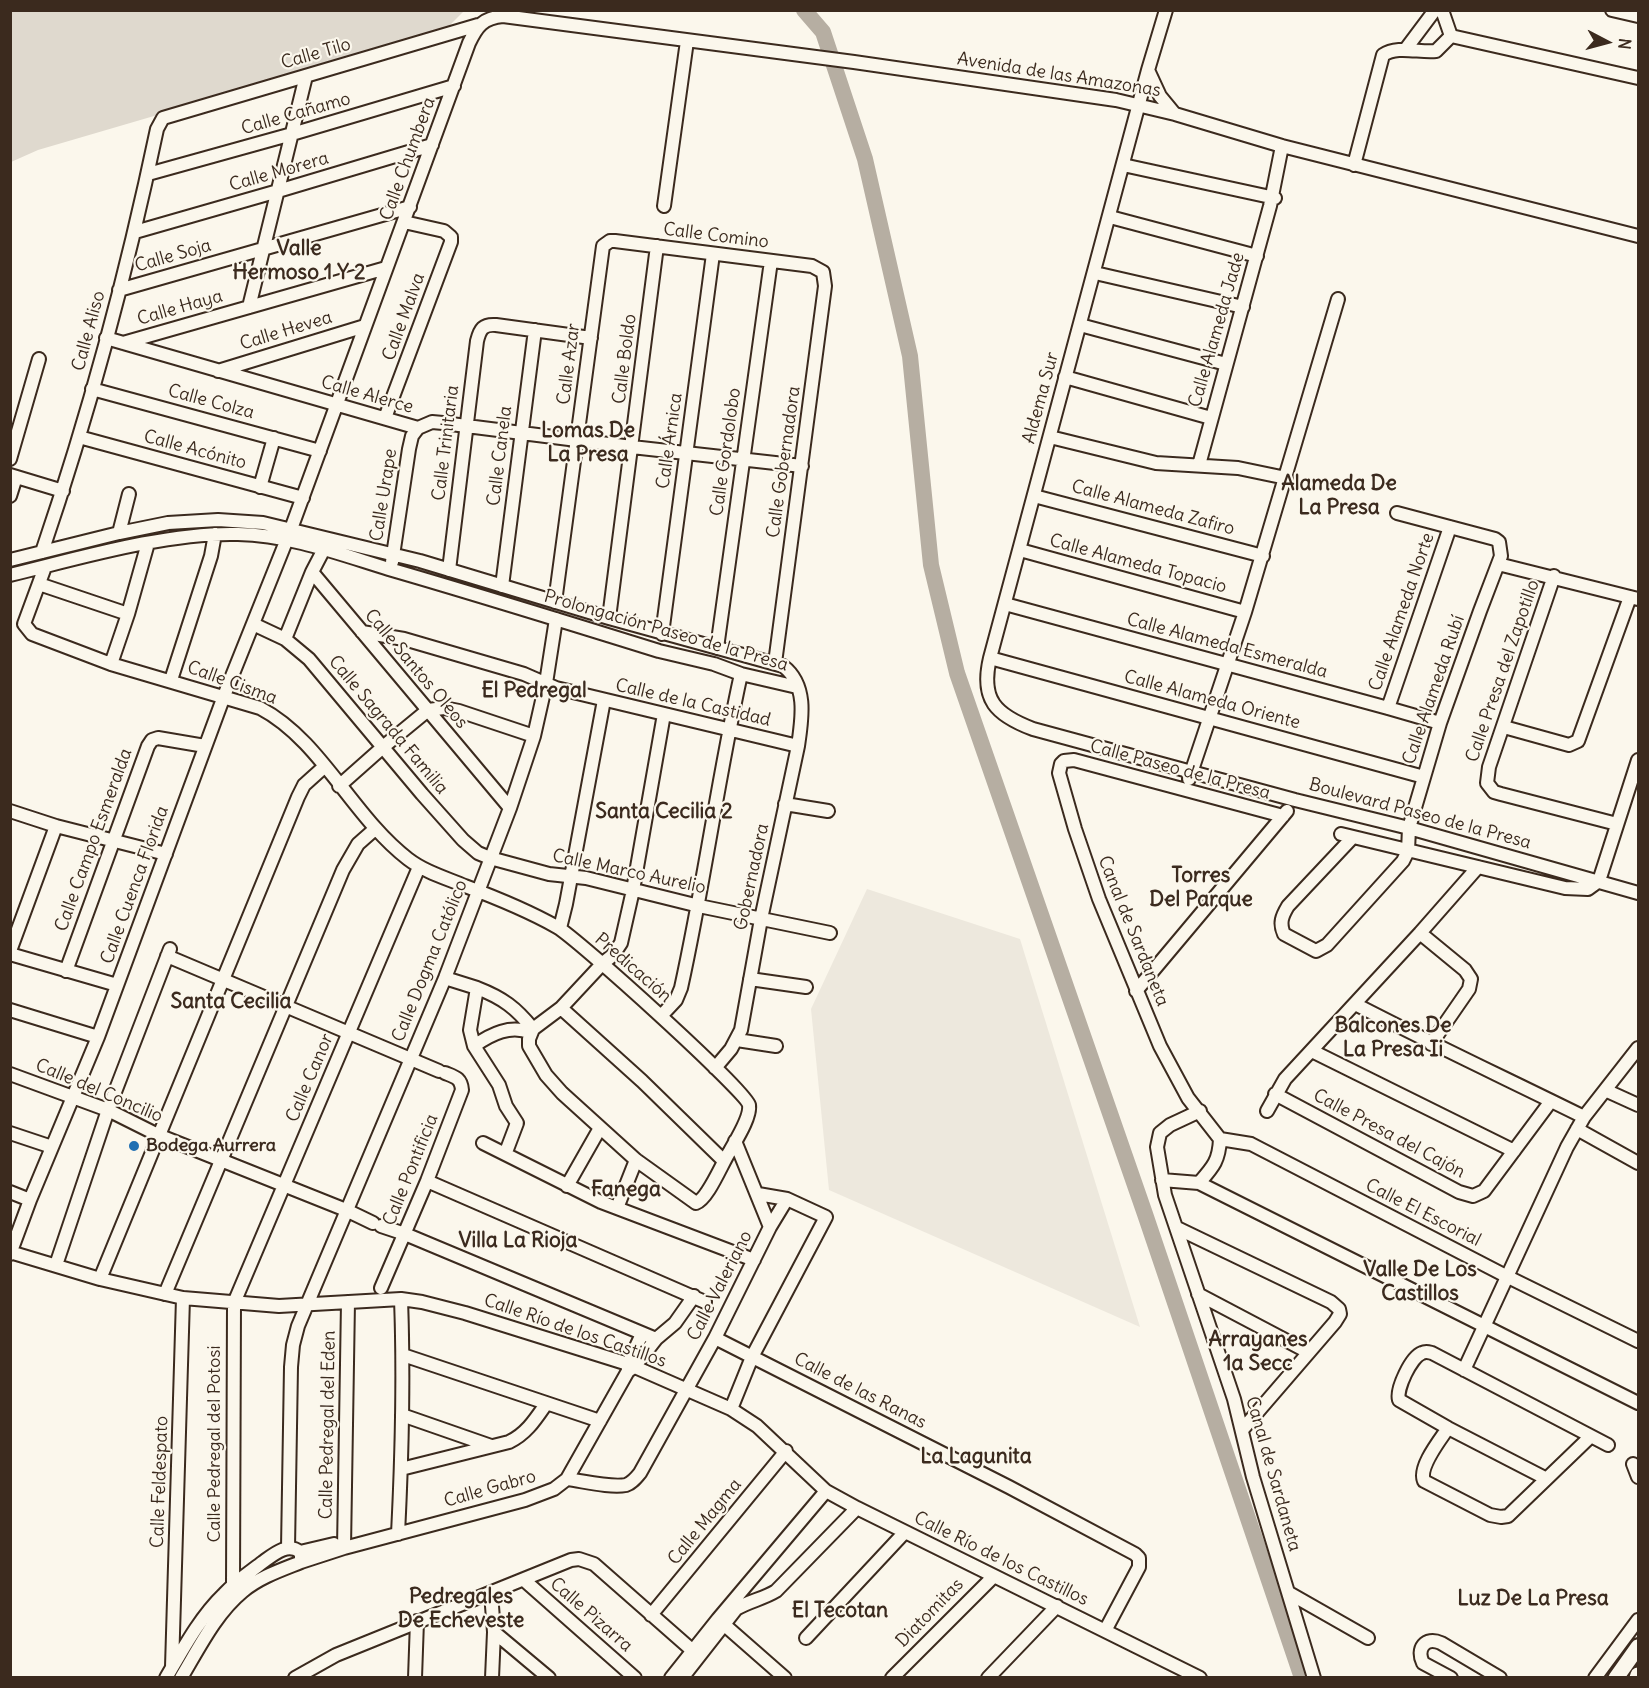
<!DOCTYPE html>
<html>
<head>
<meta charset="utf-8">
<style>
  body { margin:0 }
  #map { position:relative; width:1649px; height:1688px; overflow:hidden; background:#fbf7ec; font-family:Delius,sans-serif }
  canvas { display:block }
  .frame { position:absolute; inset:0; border:12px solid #3b2a1e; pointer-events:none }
  .north { position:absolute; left:1577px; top:12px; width:60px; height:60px; -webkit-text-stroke:4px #fbf7ec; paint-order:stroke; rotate:96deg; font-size:16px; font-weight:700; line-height:24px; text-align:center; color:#3b2a1e }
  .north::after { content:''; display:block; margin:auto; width:21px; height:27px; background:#3b2a1e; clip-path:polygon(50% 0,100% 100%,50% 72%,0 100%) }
</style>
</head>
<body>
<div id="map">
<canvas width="1649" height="1688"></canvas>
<div class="frame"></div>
<div class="north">N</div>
</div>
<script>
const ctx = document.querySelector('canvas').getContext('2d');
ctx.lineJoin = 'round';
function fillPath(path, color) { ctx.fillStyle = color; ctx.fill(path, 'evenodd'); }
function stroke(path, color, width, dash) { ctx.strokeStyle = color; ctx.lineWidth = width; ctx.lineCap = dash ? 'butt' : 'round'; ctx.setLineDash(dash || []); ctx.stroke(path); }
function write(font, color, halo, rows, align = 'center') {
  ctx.font = font + ' Delius,sans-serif'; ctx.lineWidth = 4.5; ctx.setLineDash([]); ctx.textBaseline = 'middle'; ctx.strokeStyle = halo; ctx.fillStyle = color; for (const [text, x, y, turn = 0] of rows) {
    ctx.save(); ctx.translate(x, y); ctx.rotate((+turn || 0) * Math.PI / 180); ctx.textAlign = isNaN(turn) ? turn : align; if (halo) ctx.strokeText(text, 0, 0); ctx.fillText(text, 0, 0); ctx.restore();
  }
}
const built = new Path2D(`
  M867,889L1020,939L1140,1327L829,1190L811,1009Z`);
const green = new Path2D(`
  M11,11H464L444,31L38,150L11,162Z`);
const river = new Path2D(`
  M804,10L823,32L865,159L910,356L931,565L957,673L1145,1214L1302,1678`);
const minor = new Path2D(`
  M1166,10L1148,70L990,658C980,700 996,715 1033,729L1295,800L1409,828L1638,893
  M1442,10L1451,36L1638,78
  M1612,10L1638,16
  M1405,50L1435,10
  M1148,70L1160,96L1174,113
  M1123,165L1275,198
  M1354,165L1383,55C1397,45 1420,53 1436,51L1451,36
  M148,174L292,134L454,86
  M664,206L687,41
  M1110,217L1257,256
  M135,232L278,191L432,145
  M1095,273L1243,307
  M119,290L410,207
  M249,307L306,76
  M1080,325L1226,364
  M106,338L418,428L432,422L443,423L632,447L802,466
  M123,343L386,268
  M218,371L365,326
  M1065,377L1211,418
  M92,389L320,451
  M385,418L451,242V237L444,231L404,222
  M79,437L303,498
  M1050,437L1156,463L1238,468L1286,478
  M10,459L39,359
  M1199,465L1270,206L1282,146
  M10,475L63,491
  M260,487L274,438
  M10,496L16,477
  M1034,496L1263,556
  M119,533L129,494
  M324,549L312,572L510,808
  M1020,550L1245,612
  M42,552C89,414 127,272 157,129L163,118L478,25
  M10,560L119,533L168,523L218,520L263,523L420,561L609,618L783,666C808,685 802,719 798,746L761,919L741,1030L731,1049L715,1068
  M392,562L409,449L412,436L418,428
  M1498,564L1638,599
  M45,567L24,624L32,634L111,664L260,708C321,740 352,816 408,859C425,872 446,878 465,886C497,898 527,910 557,927C578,939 746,1091 749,1105C751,1117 736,1140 730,1151C722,1163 708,1199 696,1203L636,1160L562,1093L546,1075L529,1046V1039L533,1029L561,1008L602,964L613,955L621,943L633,890L664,714
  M449,570L477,341C480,329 483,324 496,325L591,338
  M10,575C80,558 167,532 238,534C290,535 340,554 389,569C479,595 569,623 659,651L714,664L741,674L797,687
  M1554,576L1489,767L1487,783L1494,792L1501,794L1617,824
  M39,584L128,614
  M502,586L535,330
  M555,602L603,246L610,241H615L812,266L823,272L825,286L775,663
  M1005,604L1388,708L1440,723
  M609,618L657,246
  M253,624L285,639L309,659L422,794L463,840L478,853L490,858L549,874L586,878L699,906L830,933
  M362,632L404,639L524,674L556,688L798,746
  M662,634L713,254
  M285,639L312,572
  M717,648L771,261
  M990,658L1424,777
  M111,664L128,614L148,543
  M171,680L211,556L215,534
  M1388,708L1450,527
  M1504,727L1569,745L1578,741L1630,597
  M1189,779L1245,612L1338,299
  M339,786L383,747L428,710L444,708L459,711L534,736
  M785,804L828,811
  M10,811L56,826L166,854
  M1283,816L1074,760L1064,761L1061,764L1059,773L1075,829L1099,899L1160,1046L1188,1098L1220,1139L1251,1144L1506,1276L1638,1341
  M1341,834L1565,888L1588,889L1599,881
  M1353,837L1288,906C1282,916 1279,923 1284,934L1316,951L1327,945L1403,861L1408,851L1409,828L1440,723L1480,611L1501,556L1499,542L1495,539L1397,513
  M1599,881L1638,760
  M560,928L566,904L604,700
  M1420,933L1465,970L1471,979L1469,989L1431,1044
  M10,951L56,826
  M10,954L117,985
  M167,956L439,1071
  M66,971L148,746L152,740L158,738L205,746
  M445,978L477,988L470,1030L474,1046L499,1085L506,1106L517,1123L506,1152
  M750,979L806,987
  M477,988C503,998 516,1008 533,1029
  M1136,991L1287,811
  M1355,1004C1430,1043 1507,1079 1584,1117
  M561,1008L642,1081L724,1161
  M10,1010L98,1037
  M661,1016L676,1000L681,988C704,884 718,778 741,674
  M737,1040L776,1046
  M474,1046C491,1034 511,1024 531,1033
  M1312,1051L1514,1151
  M10,1074L108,1110L158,1135L346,1210L373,1223
  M1605,1090L1638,1105
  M1275,1094L1459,1192L1473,1196L1484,1191L1551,1101
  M1200,1111L1170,1125L1160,1133L1157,1147L1165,1195L1234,1399L1253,1477L1314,1678
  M1267,1111L1285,1079L1420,933L1478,867
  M1577,1129L1638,1163
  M10,1133L52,1147
  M735,1141L770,1227
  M483,1143L601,1202L754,1260
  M1162,1180L1199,1183C1213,1167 1219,1161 1220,1139
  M427,1181L705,1302
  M1199,1183L1638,1403
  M567,1186L600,1128
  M10,1192L30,1200
  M617,1208L636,1160
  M381,1226L405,1234L656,1339
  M1177,1228L1331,1302L1339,1309L1340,1314L1335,1322L1242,1430
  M10,1252L100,1279L183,1298L279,1306L401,1299L422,1302L465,1313L628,1364L731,1409L757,1426L826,1491L857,1508L1200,1678
  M10,1254L30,1200L98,1037L224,696L291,529L469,43C477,26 483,18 503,16L854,62L1116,100L1175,114L1282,146L1638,236
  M56,1265L108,1110L170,949
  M100,1279L298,797L304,785L324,767
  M381,1288L427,1181L462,1090C461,1078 455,1077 445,1073
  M165,1294L343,870L358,844L375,829
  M1198,1294L1308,1352
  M715,1338L1009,1487L1135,1554L1139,1558V1567L1106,1629
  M403,1355L600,1421
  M1464,1370L1567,1147L1584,1117L1638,1048
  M628,1371V1364L642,1334
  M731,1409L752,1357L826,1217L787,1199L758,1194
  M402,1415L491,1446
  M1448,1428C1440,1440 1418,1467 1424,1481L1490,1515L1501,1517L1508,1516L1590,1437
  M1633,1464L1638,1477
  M401,1469L509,1442C526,1434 535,1420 546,1404
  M1545,1478L1448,1428L1399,1400C1396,1389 1411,1357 1422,1353C1426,1351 1428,1352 1432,1353L1608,1445
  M567,1479C583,1481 610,1488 626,1485C632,1483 636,1478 640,1473L715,1338L770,1227L787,1199
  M398,1534C402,1455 404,1378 401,1299
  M288,1548L291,1367L293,1345L298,1326L445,978L510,808L534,736L546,683L556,619
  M344,1548L348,1302
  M301,1562L344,1548L525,1500L554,1489L567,1479L628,1371L634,1367L656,1339L675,1323L694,1296
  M524,1580L635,1678
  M233,1585L234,1303L419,867
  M491,1593L494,1632L492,1678
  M1289,1593L1368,1638
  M651,1615L786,1451
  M720,1621L785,1678
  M494,1632L549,1678
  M806,1638L905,1532
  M172,1667L183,1298
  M166,1678C183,1649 200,1617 224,1594C236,1581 250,1572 263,1562C274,1554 288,1542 300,1552L334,1544
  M181,1678C199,1648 216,1613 243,1591C260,1577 281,1570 301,1562V1556
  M295,1678L336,1655L571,1560L579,1559L594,1564L693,1651
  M415,1678L417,1621
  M671,1678L718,1619L826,1491
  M682,1678L736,1609C749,1601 763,1599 776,1591L857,1508
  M892,1678L994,1576
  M988,1678L1057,1606
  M1451,1678L1423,1663C1416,1649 1425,1636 1441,1643L1500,1678
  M1595,1678L1638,1620`);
const major = new Path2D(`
  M1616,1678L1638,1647
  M1637,1678L1638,1675`);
const markers = [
  [134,1146,6,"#1f6fb2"]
];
const streetNames = [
  ["Calle Tilo",316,54,-16],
  ["Avenida de las Amazonas",1059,75,9],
  ["Calle Cañamo",296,114,-16],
  ["Calle Chumbera",408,159,-70],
  ["Calle Morera",279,172,-16],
  ["Calle Comino",716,236,7],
  ["Calle Soja",173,256,-16],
  ["Calle Haya",180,308,-16],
  ["Calle Malva",404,317,-70],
  ["Calle Alameda Jade",1217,330,-74],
  ["Calle Aliso",89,331,-75],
  ["Calle Hevea",286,331,-17],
  ["Calle Boldo",625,359,-83],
  ["Calle Azar",569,364,-83],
  ["Calle Alerce",367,395,16],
  ["Aldema Sur",1041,398,-75],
  ["Calle Colza",211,402,15],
  ["Calle Árnica",670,441,-82],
  ["Calle Trinitaria",446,443,-83],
  ["Calle Acónito",195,450,15],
  ["Calle Gordolobo",726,452,-82],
  ["Calle Canela",500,456,-83],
  ["Calle Gobernadora",784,462,-82],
  ["Calle Urape",384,495,-81],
  ["Calle Alameda Zafiro",1153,508,15],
  ["Calle Alameda Topacio",1138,564,15],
  ["Calle Alameda Norte",1402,612,-71],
  ["Prolongación Paseo de la Presa",666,631,16],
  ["Calle Alameda Esmeralda",1227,646,15],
  ["Calle Santos Oleos",416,669,50],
  ["Calle Presa del Zapotillo",1503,671,-71],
  ["Calle Cisma",232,683,20],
  ["Calle Alameda Rubí",1434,690,-71],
  ["Calle Alameda Oriente",1212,700,15],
  ["Calle de la Castidad",693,703,13],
  ["Calle Sagrada Familia",388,725,50],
  ["Calle Paseo de la Presa",1180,770,15],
  ["Boulevard Paseo de la Presa",1420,814,15],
  ["Calle Campo Esmeralda",94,840,-70],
  ["Calle Marco Aurelio",629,872,12],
  ["Gobernadora",752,877,-78],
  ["Calle Cuenca Florida",135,885,-70],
  ["Canal de Sardaneta",1133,931,68],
  ["Calle Dogma Católico",430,961,-68],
  ["Predicación",633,968,41],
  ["Calle Canor",310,1078,-67],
  ["Calle del Concilio",99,1091,23],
  ["Calle Presa del Cajón",1389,1134,28],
  ["Calle Pontificia",411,1170,-68],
  ["Calle El Escorial",1423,1213,27],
  ["Calle Valeriano",720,1286,-63],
  ["Calle Río de los Castillos",575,1331,19],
  ["Calle de las Ranas",860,1391,27],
  ["Calle Pedregal del Eden",328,1425,-89],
  ["Calle Pedregal del Potosi",215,1444,-90],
  ["Canal de Sardaneta",1273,1474,74],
  ["Calle Feldespato",160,1482,-88],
  ["Calle Gabro",490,1489,-16],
  ["Calle Magma",705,1522,-51],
  ["Calle Río de los Castillos",1001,1559,26],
  ["Diatomitas",930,1613,-46],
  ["Calle Pizarra",591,1615,41]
];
const poiNames = [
  ["Bodega Aurrera",146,1146]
];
const quarterNames = [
  ["Valle",299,249],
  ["Hermoso 1 Y 2",299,273],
  ["Lomas De",588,431],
  ["La Presa",588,455],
  ["Alameda De",1339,484],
  ["La Presa",1339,508],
  ["El Pedregal",534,691],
  ["Santa Cecilia 2",664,812],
  ["Torres",1201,876],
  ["Del Parque",1201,900],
  ["Santa Cecilia",231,1002],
  ["Balcones De",1393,1026],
  ["La Presa Ii",1393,1050],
  ["Fanega",626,1190],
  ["Villa La Rioja",518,1241],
  ["Valle De Los",1420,1270],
  ["Castillos",1420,1294],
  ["Arrayanes",1258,1340],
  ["1a Secc",1258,1364],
  ["La Lagunita",976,1457],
  ["Pedregales",461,1597],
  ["De Echeveste",461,1621],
  ["Luz De La Presa",1533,1599],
  ["El Tecotan",840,1611]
];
fillPath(built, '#ede8dd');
fillPath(green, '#dfd9ce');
stroke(river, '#b6aea2', 16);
stroke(minor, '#3b2a1e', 16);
stroke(major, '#3b2a1e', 20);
stroke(minor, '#fbf7ec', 12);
stroke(major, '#fbf7ec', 15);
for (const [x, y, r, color] of markers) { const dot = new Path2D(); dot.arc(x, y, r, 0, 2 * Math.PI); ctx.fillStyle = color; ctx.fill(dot); stroke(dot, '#fbf7ec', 2); }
write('18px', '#3b2a1e', '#fbf7ec', streetNames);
write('bold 18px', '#3b2a1e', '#fbf7ec', poiNames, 'left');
write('bold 21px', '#3b2a1e', '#fbf7ec', quarterNames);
</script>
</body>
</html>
